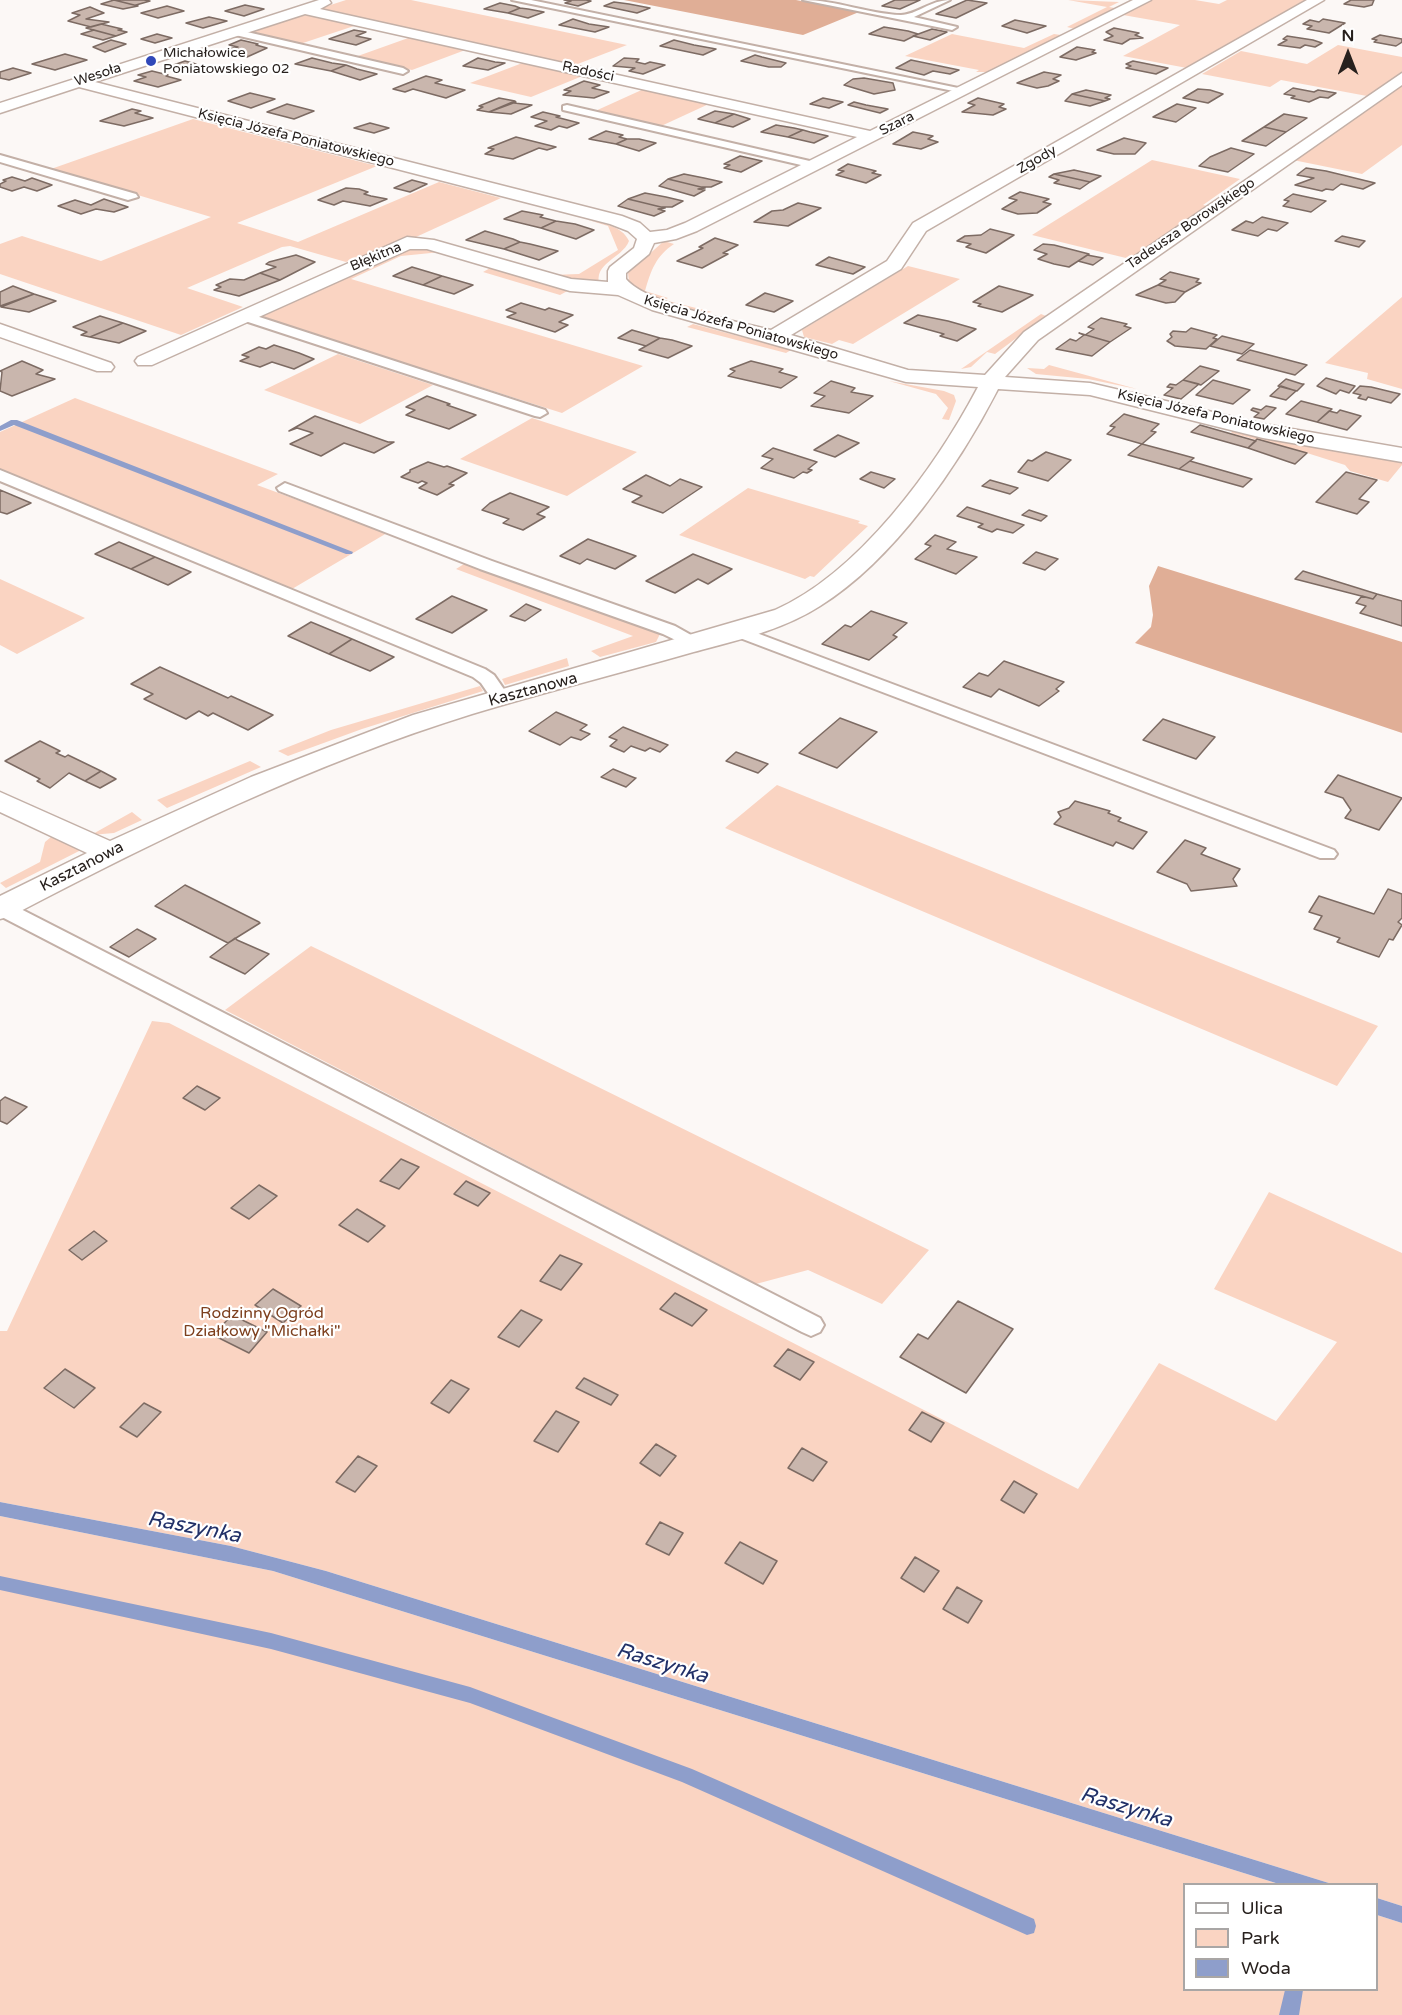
<!DOCTYPE html>
<html>
<head>
<meta charset="utf-8">
<style>
  body { margin:0 }
  #map { position:relative; width:1402px; height:2015px; overflow:hidden; background:#fcf8f6; font-family:"Varela Round",sans-serif }
  canvas { display:block }
  .legend { position:absolute; left:1183px; top:1883px; width:195px; height:108px; box-sizing:border-box; background:#fff; border:2px solid #a9a6a5; margin:0; padding:8px 10px; list-style:none; font-size:18px; color:#27201d }
  .legend li { display:flex; align-items:center; gap:12px; height:30px }
  .legend b { width:30px; border:2px solid #a9a6a5 }
  .north { position:absolute; left:1318px; top:24px; width:60px; height:60px; -webkit-text-stroke:4px #fff; paint-order:stroke; rotate:0deg; font-size:16px; font-weight:700; line-height:24px; text-align:center; color:#27201d }
  .north::after { content:''; display:block; margin:auto; width:21px; height:27px; background:#27201d; clip-path:polygon(50% 0,100% 100%,50% 72%,0 100%) }
</style>
</head>
<body>
<div id="map">
<canvas width="1402" height="2015"></canvas>
<ul class="legend">
<li><b style="height:8px;background:#fff"></b>Ulica</li>
<li><b style="height:16px;background:#fad4c2"></b>Park</li>
<li><b style="height:16px;background:#8e9ecb"></b>Woda</li>
</ul>
<div class="north">N</div>
</div>
<script>
const ctx = document.querySelector('canvas').getContext('2d');
ctx.lineJoin = 'round';
function fillPath(path, color) { ctx.fillStyle = color; ctx.fill(path, 'evenodd'); }
function stroke(path, color, width, dash) { ctx.strokeStyle = color; ctx.lineWidth = width; ctx.lineCap = dash ? 'butt' : 'round'; ctx.setLineDash(dash || []); ctx.stroke(path); }
function write(font, color, halo, rows, align = 'center') {
  ctx.font = font + ' "Varela Round",sans-serif'; ctx.lineWidth = 4.5; ctx.setLineDash([]); ctx.textBaseline = 'middle'; ctx.strokeStyle = halo; ctx.fillStyle = color; for (const [text, x, y, turn = 0] of rows) {
    ctx.save(); ctx.translate(x, y); ctx.rotate((+turn || 0) * Math.PI / 180); ctx.textAlign = isNaN(turn) ? turn : align; if (halo) ctx.strokeText(text, 0, 0); ctx.fillText(text, 0, 0); ctx.restore();
  }
}
const green = new Path2D(`
  M346,0H411L627,45L575,65L315,10Z
  M1068,0L1119,2L1109,7L1120,9L1075,29L1067,27L1107,7Z
  M1150,0H1195L1219,4L1227,0H1308L1187,68L1123,56L1180,25L1123,15L1093,28Z
  M314,15L357,25L300,44L247,32L296,16Z
  M952,34L1024,48L1054,34L1061,35L991,72H976L979,70L905,56Z
  M411,37L468,49L412,70L355,57Z
  M1338,45L1402,57V72L1367,96L1281,80L1270,87L1202,74L1241,51L1307,64Z
  M525,62L585,75L531,97L470,83Z
  M1402,83V145L1362,174L1293,160Z
  M646,88L711,103L659,127L593,112Z
  M193,119L377,166L237,223L298,242L439,182L501,198L416,237L346,262L290,246L282,247L187,288L243,307L181,335L0,274V244L22,236L101,261L211,217L51,169Z
  M1152,160L1240,179L1203,205L1207,206L1130,259L1032,235Z
  M585,219C600,223 622,225 629,241C622,259 592,263 600,286L552,275L579,274L618,250L608,226Z
  M664,241L674,244C656,256 651,270 645,291L668,298L664,300L712,312L705,313L650,297L629,283L628,273Z
  M414,248L441,252L401,256L351,279L643,366L562,413L257,316L396,251Z
  M908,266L960,279L853,344L839,340L832,344L804,337L802,330Z
  M492,267L571,289L560,295L483,272Z
  M1402,297V389L1367,379L1368,373L1325,363Z
  M1041,314L1046,316L995,354L987,352L971,367L961,369Z
  M693,324L791,350L786,353L687,327Z
  M338,354L433,385L360,424L264,390Z
  M1049,365L1137,389L1088,379L1036,374L1027,368L1044,369Z
  M889,381L944,391L954,395L956,401L949,420L942,419L948,408L936,394Z
  M75,398L278,474L257,485L387,533L292,589L0,470V432Z
  M532,418L637,452L567,496L460,459Z
  M1235,429L1402,460V465L1388,482L1350,471L1345,465L1307,453L1231,433Z
  M748,488L860,521L858,523L868,526L814,577L810,576L805,579L679,535Z
  M464,564L660,634L656,642L600,657L591,651L633,636L456,569Z
  M0,579L85,618L17,654L0,645Z
  M567,658L569,666L505,685L502,679Z
  M480,686L483,691L362,729L288,756L278,751L331,730Z
  M250,761L261,767L167,808L157,800Z
  M777,785L1378,1026L1337,1086L725,828Z
  M132,812L142,820L114,833L91,835Z
  M51,837L87,847L6,888L0,883L40,862L45,842Z
  M311,946L375,977L929,1250L882,1304L808,1270L756,1284L225,1010Z
  M152,1021L169,1023L1078,1489L1159,1363L1276,1421L1337,1342L1214,1289L1269,1192L1402,1253V1906L1377,1898L1376,1884H1332L326,1571L231,1546L0,1502V1331H7Z
  M0,1516L273,1571L1279,1884H1184V1990H1291L1286,2015H0Z
  M1377,1915L1402,1923V2015H1297L1302,1990H1376Z`);
const forest = new Path2D(`
  M624,0H796L859,12L803,35Z
  M1158,566L1402,642V733L1135,643L1151,627L1153,615L1149,586Z`);
const water = new Path2D(`
  M0,1502L231,1546L326,1571L1332,1884H1279L273,1571L0,1516Z
  M1377,1898L1402,1906V1923L1377,1915Z`);
const stream = new Path2D(`
  M11,420H17L353,552L352,554H346L14,425L0,431V426Z
  M0,1576L271,1633L470,1687L692,1769L1034,1919L1036,1926L1034,1933L1027,1935L682,1782L470,1703L271,1649L0,1590Z
  M1285,1990H1303L1299,2015H1279Z`);
const building = new Path2D(`
  M114,0H144L150,1L136,5L138,6Z
  M114,0L138,6L123,9L101,4Z
  M564,0H586L591,1L578,6L565,3L571,1Z
  M895,0H920L900,9L882,6Z
  M967,0L987,3L956,18L936,14Z
  M1351,0H1374L1372,5L1364,7L1344,4Z
  M614,2L629,4L650,8L637,13L604,6Z
  M500,3L515,6L520,8L508,13L484,9Z
  M245,5L264,9L244,16L225,11Z
  M167,6L184,11L158,18L141,13Z
  M90,7L104,13L86,19L109,22L91,27L68,21L80,15L72,13Z
  M520,8L528,9L544,12L528,18L508,13Z
  M209,17L227,21L203,28L186,23Z
  M573,19L589,24L609,27L595,32L559,25Z
  M1323,19L1345,23L1329,33L1307,29L1312,26L1303,24L1310,20L1319,22Z
  M1015,20L1046,26L1027,33L1002,26Z
  M101,24L122,29L118,30L127,32L116,36L86,28Z
  M884,27L908,31L918,34L904,41L869,34Z
  M1114,28L1139,33L1135,35L1143,38L1130,39L1122,44L1104,40L1113,36L1106,32Z
  M932,29L947,32L930,40L913,36Z
  M94,30L116,36L103,40L81,34Z
  M354,30L366,32L356,36L371,39L356,45L329,39Z
  M157,34L172,38L155,43L141,39Z
  M1380,35L1402,39V42L1396,46L1374,42L1377,40L1372,39Z
  M1287,36L1313,40L1322,43L1315,47L1305,45L1300,48L1278,45L1287,40L1283,39Z
  M111,40L126,44L105,52L93,47Z
  M241,40L258,44L256,45L267,48L247,57L224,50L238,47L229,45Z
  M674,40L694,45L716,49L703,55L660,46Z
  M1077,47L1095,50L1092,52L1096,53L1076,60L1060,57Z
  M65,54L87,60L55,70L32,64Z
  M755,55L762,57L786,63L781,67H769L741,61Z
  M312,58L332,63L346,65L331,71L295,64Z
  M478,58L495,62L505,63L488,70L463,66Z
  M624,58L639,59L636,62L645,64L650,62L665,65L643,74L629,71L635,68L613,66Z
  M911,60L959,70L950,74L933,71L924,75L896,68Z
  M185,61L196,64L179,69L168,67Z
  M1133,61L1168,68L1156,74L1126,68L1131,66L1126,64Z
  M346,65L357,69L377,74L360,80L331,71Z
  M13,68L31,73L9,80L0,78V72Z
  M152,71L168,75L166,76L181,80L158,87L134,81L146,77L138,75Z
  M1044,72L1061,75L1053,79L1059,81L1048,86L1037,88L1017,83Z
  M426,76L442,80L435,83L465,90L446,98L413,89L405,92L393,89Z
  M864,78L893,83L895,90L874,94L844,85L853,79Z
  M584,81L600,85L592,88L609,92L594,98L563,95L571,91L564,90Z
  M1293,88L1314,92L1318,90L1336,93L1328,98L1320,97L1309,102L1291,98L1295,96L1284,94Z
  M1198,89L1210,90L1223,94L1208,103L1183,98Z
  M1086,90L1111,95L1105,98L1110,99L1105,101L1072,94Z
  M250,93L275,99L251,108L228,101Z
  M1072,94L1105,101L1090,106L1065,101Z
  M499,98L515,101L489,112L477,110L483,107L479,106Z
  M823,98L843,102L829,108L810,104Z
  M978,98L1004,104L999,107L1006,109L993,115L962,112L975,105L968,103Z
  M516,102L514,103L532,105L511,114L489,112Z
  M854,102L866,105L888,109L880,113L848,105Z
  M287,104L314,111L294,119L267,112Z
  M1177,104L1196,108L1176,122L1153,117Z
  M132,109L141,111L135,113L153,118L124,126L100,121Z
  M715,111L734,114L715,123L698,119Z
  M543,112L560,116L556,117L579,123L567,128L559,126L551,130L535,126L547,121L531,117Z
  M734,114L750,119L733,127L715,123Z
  M1284,114L1307,118L1286,132L1264,127Z
  M370,123L389,128L374,133L354,128Z
  M776,125L794,128L803,130L788,137L761,132Z
  M1264,127L1286,132L1266,146L1242,141Z
  M803,130L810,132L828,136L814,143L788,137Z
  M606,131L623,135L619,137L627,139L616,144L589,139Z
  M913,132L933,136L928,139L938,142L921,149L893,144Z
  M516,137L556,147L547,150L539,148L513,159L485,154L494,149L488,148Z
  M1124,138L1146,143L1135,154H1114L1097,150Z
  M627,139H639L656,143L639,151L616,144Z
  M1231,148L1254,154L1228,172L1199,166L1210,157Z
  M740,156L762,161L741,172L724,168L730,165L724,164Z
  M848,164L876,171L872,173L881,175L866,183L836,175L844,171L838,170Z
  M1306,168L1326,171L1375,183L1363,189L1341,184L1333,190L1326,189L1322,191L1295,185L1314,178L1297,175Z
  M1074,170L1101,176L1090,182L1054,174Z
  M684,174L704,178L722,182L711,187H702L705,188L668,179Z
  M1054,174L1090,182L1080,189L1054,183L1059,180L1049,177Z
  M12,177L25,181L32,178L52,185L37,191L24,187L12,191L0,187V184L6,181L3,180Z
  M668,179L705,188L698,189L705,190L694,196L659,186Z
  M412,180L427,184L410,192L394,188Z
  M346,188L359,189L368,192L364,194L371,196L387,199L370,206L343,201L334,205L318,200Z
  M1020,192L1049,199L1043,202L1051,204L1037,213L1018,214L1002,209L1017,200L1009,198Z
  M645,193L666,197L683,201L672,207H662L665,208L628,199Z
  M1293,194L1326,201L1311,212L1283,206L1289,201L1284,200Z
  M104,199L128,207L114,212L96,209L81,214L58,206L75,200L91,205Z
  M628,199L665,208L658,209L665,211L654,216L618,206Z
  M798,203L821,208L788,226L754,222L772,211L783,210Z
  M522,211L543,215L540,217L556,221L541,228L504,219Z
  M1262,217L1288,223L1277,231L1268,229L1258,236L1232,230L1246,221L1253,223Z
  M556,221L575,224L594,230L576,239L541,228Z
  M990,229L1014,235L986,253L966,247L971,244L957,241L965,236L981,235Z
  M485,231L513,239L520,242L504,249L466,240Z
  M1342,236L1365,241L1359,247L1335,241Z
  M715,238L738,245L723,253L728,254L702,268L677,261L703,248L699,247Z
  M520,242L530,244L558,251L539,260L504,249Z
  M1043,244L1054,245L1089,254L1069,267L1054,264L1038,259L1047,254L1034,250Z
  M296,255L315,262L280,280L260,273L276,267L266,264L269,262Z
  M1087,255L1103,258L1093,265L1078,261Z
  M829,257L865,267L853,274L816,265Z
  M412,267L442,276L423,285L393,276Z
  M1170,272L1199,279L1196,282L1201,283L1185,292L1158,285L1166,280L1160,279Z
  M260,273L280,280L239,296L214,290L221,287L216,285L230,279L244,280Z
  M442,276L473,285L454,294L423,285Z
  M1158,285L1185,292L1175,302L1166,303L1136,295Z
  M13,286L34,294L0,306V292Z
  M999,286L1033,295L1002,312L978,306L981,304L973,302Z
  M765,293L793,301L774,312L746,305Z
  M34,294L56,301L29,312L1,307Z
  M521,303L545,310L549,308L573,315L559,322L568,325L555,332L507,317L516,313L506,310Z
  M918,315L948,321L976,329L957,341L940,336L944,334L904,323Z
  M100,316L123,323L90,337L81,335L87,332L73,327Z
  M1101,318L1127,324L1124,326L1131,328L1110,342L1079,333L1085,335L1094,329L1088,327Z
  M123,323L146,331L119,343L90,337Z
  M1191,328L1217,335L1213,338L1217,339L1206,349L1175,346L1167,341L1172,337L1170,334L1173,331L1186,332Z
  M632,330L660,338L646,346L618,338Z
  M1079,333L1110,342L1092,356L1056,349L1070,339L1076,341L1084,335Z
  M1222,336L1254,344L1242,354L1210,346Z
  M660,338L672,340L692,346L668,358L639,350Z
  M274,345L299,353L314,359L294,369L272,362L260,367L240,361L249,357L242,355L259,347L266,349Z
  M1250,350L1307,365L1295,375L1237,360Z
  M22,361L43,370L36,374L55,379L12,396L0,391L2,372L0,371Z
  M751,361L783,369L779,372L797,377L781,388L728,376L735,371L730,369Z
  M1200,366L1219,371L1201,385L1183,380Z
  M1326,378L1355,386L1349,393L1340,390L1336,394L1317,386Z
  M1286,379L1302,384H1304L1297,391L1278,386Z
  M1183,380L1199,384L1181,399L1164,395L1173,388L1167,387L1170,384L1176,385Z
  M1213,380L1250,390L1233,404L1196,395Z
  M831,381L855,388L851,392L873,396L849,413L811,406L825,396L814,393Z
  M1281,386L1296,391L1286,400L1270,396Z
  M1360,386L1371,387L1400,394L1391,403L1368,397L1366,400L1358,398L1361,395L1353,393Z
  M427,396L450,404L447,405L476,415L449,429L406,415L415,410L406,407Z
  M1301,401L1332,409L1317,422L1286,414Z
  M1266,406L1276,408L1264,419L1254,417L1259,413L1251,410L1253,408L1261,410Z
  M1340,410L1361,416L1347,430L1317,422L1329,411L1337,413Z
  M1124,414L1159,424L1151,431L1156,432L1142,444L1107,434L1115,427L1110,426Z
  M315,416L388,442H394L374,453L344,443L321,456L290,444L313,433L297,428L289,431Z
  M1200,425L1256,441L1248,448L1191,432Z
  M838,435L859,443L835,457L814,450Z
  M1257,439L1307,453L1295,464L1248,448Z
  M1142,444L1172,452L1194,458L1179,469L1128,455Z
  M773,448L817,462L808,469L812,470L807,473L803,472L794,478L761,468L773,459L762,456Z
  M1046,452L1071,460L1048,481L1018,472L1028,460L1032,461Z
  M1190,461L1252,479L1243,487L1179,469Z
  M428,462L444,467L447,466L467,473L449,484L454,485L437,495L419,488L427,483L422,481L418,483L401,477L410,472V470Z
  M871,472L895,479L884,488L860,479Z
  M1346,472L1377,480L1359,499L1369,502L1357,514L1316,502Z
  M646,475L670,486L680,479L702,487L663,513L632,502L642,496L623,489Z
  M990,480L1018,488L1010,494L982,486Z
  M0,490L31,503L7,514L0,512Z
  M510,493L549,507L537,514L545,517L523,530L503,523L509,519L482,510L490,503Z
  M967,507L1024,525L1013,533L997,529L992,532L978,527L983,524L957,516Z
  M1029,510L1047,516L1041,521L1022,515Z
  M935,535L956,542L947,549L977,557L956,574L915,559L931,546L925,544Z
  M588,539L636,556L615,569L587,559L580,564L560,556Z
  M119,542L155,557L131,569L95,554Z
  M1036,552L1058,559L1045,570L1023,563Z
  M693,554L732,569L708,584L698,579L675,593L646,581Z
  M155,557L191,572L168,585L131,569Z
  M1303,571L1377,594L1373,599L1295,579Z
  M1377,594L1402,601V626L1360,613L1366,606L1356,603L1362,596L1373,599Z
  M452,596L487,610L452,633L416,619Z
  M526,604L541,610L525,621L510,616Z
  M871,611L907,623L893,635L897,637L869,660L822,644L845,625L851,627Z
  M311,622L352,639L329,654L288,636Z
  M352,639L394,657L370,671L329,654Z
  M1004,661L1064,682L1056,689L1059,691L1039,706L999,689L991,697L963,687L979,673L988,676Z
  M160,667L228,698L231,696L273,715L248,730L213,713L208,716L199,711L186,719L144,699L153,694L131,684Z
  M556,712L587,725L580,730L590,734L581,740L571,737L560,745L529,731Z
  M840,718L877,732L837,768L799,753Z
  M1163,719L1215,737L1196,759L1143,740Z
  M623,727L668,745L660,752L650,748L645,751L631,746L624,752L610,746L617,740L609,737Z
  M40,741L60,751L56,753L65,757L68,755L101,771L85,781L69,773L50,788L37,781L40,779L5,761Z
  M736,752L768,764L758,773L726,761Z
  M613,769L635,778H636L626,787L601,777Z
  M101,771L116,779L100,788L85,781Z
  M1338,775L1402,798L1379,830L1345,818L1351,810L1343,798L1325,792Z
  M1075,801L1110,811L1108,813L1121,818L1118,821L1147,832L1133,849L1116,842L1113,846L1054,824L1061,817L1058,812L1069,808Z
  M1185,840L1206,848L1201,854L1240,869L1233,879L1237,886L1191,891L1187,884L1157,872Z
  M185,885L259,922L260,923L228,943L155,906Z
  M1388,889L1402,894V918L1398,922L1402,925L1393,940L1389,939L1379,957L1337,942L1340,938L1314,929L1322,916L1309,912L1319,896L1374,914Z
  M137,929L156,939L129,957L110,947Z
  M235,938L237,940L269,954L245,974L210,957Z
  M197,1086L220,1098L205,1110L183,1098Z
  M5,1097L27,1107L7,1124L0,1121V1101Z
  M401,1159L419,1167L399,1189L380,1181Z
  M466,1181L490,1193L478,1206L454,1194Z
  M259,1185L277,1196L249,1219L231,1208Z
  M357,1209L385,1226L368,1242L339,1225Z
  M94,1231L107,1241L82,1260L69,1250Z
  M560,1255L582,1264L561,1290L540,1281Z
  M273,1289L301,1306L283,1323L255,1305Z
  M675,1293L707,1310L692,1326L660,1309Z
  M958,1301L1013,1329L966,1393L900,1357L918,1334L928,1339Z
  M521,1310L542,1320L519,1347L498,1337Z
  M232,1315L267,1332L249,1353L213,1335Z
  M788,1349L814,1362L800,1380L774,1366Z
  M65,1369L95,1388L74,1408L44,1388Z
  M584,1378L618,1395L611,1405L576,1388Z
  M451,1380L469,1389L449,1413L431,1403Z
  M144,1403L161,1412L137,1437L120,1427Z
  M556,1411L579,1422L558,1452L534,1441Z
  M922,1412L944,1423L931,1442L909,1430Z
  M656,1444L676,1456L660,1476L640,1463Z
  M802,1448L827,1462L813,1481L788,1468Z
  M358,1456L377,1466L355,1492L336,1482Z
  M1014,1481L1037,1494L1024,1513L1001,1500Z
  M660,1522L683,1533L669,1555L646,1544Z
  M740,1542L777,1561L763,1584L725,1563Z
  M915,1557L939,1571L924,1592L901,1578Z
  M957,1587L982,1601L968,1623L943,1609Z`);
const service = new Path2D(`
  M512,0H531L968,90L963,93Z
  M803,0C837,0 868,14 901,15C916,15 931,0 950,0L914,17L957,27L952,30Z
  M234,29L403,68L408,71L403,74L231,34V30Z
  M567,105L814,162L820,165L814,168L563,110V106Z
  M0,155L136,194L138,197L128,200L0,162Z
  M244,312L545,410L547,413L540,417L535,416L239,319V313Z
  M0,470L485,669L494,675L510,698L508,702H494L481,683L473,677L0,481Z
  M285,483L492,561L675,626L707,644L704,648H692L663,634L480,569L279,491L277,488Z
  M738,626L1334,850L1337,854L1334,858H1320L732,635L729,631L732,627Z
  M0,902L9,903L820,1318L824,1325L820,1332L811,1336L802,1332L0,916Z`);
const minor = new Path2D(`
  M319,0H329L331,3L320,9L870,131L1133,0H1151L697,231L676,239L654,243L649,254L626,273V279C648,305 736,321 771,330L887,261L913,223L1307,0H1324L926,231L901,269L791,335L908,370L985,375L1024,332L1402,73V85L1038,340L1005,377L1090,383L1263,424L1402,448V462L1263,438L1090,395L998,389C959,465 894,560 820,606C781,631 734,641 690,653C617,674 544,692 472,714C311,764 160,838 11,916L0,919V896L87,853L0,812V792L110,841L251,777L413,715L775,610C859,573 936,467 978,387L906,382L652,310L618,295L570,291L427,249H410L152,365H138L135,361L138,357L407,237L434,240L571,279L608,282V271L610,267L634,248L637,239L628,231L610,224L79,87L0,113V103ZM305,14L857,137L685,223L667,230L650,232L640,223L622,216L95,82Z
  M0,324L111,363L114,367L111,371H97L0,337Z`);
const markers = [
  [151,61,6,"#3048b9"]
];
const farPoinames = [
  ["Michałowice",163,53],
  ["Poniatowskiego 02",163,69]
];
const farStreetnames = [
  ["Radości",588,72,12],
  ["Wesoła",98,75,-18],
  ["Szara",897,124,-27],
  ["Księcia Józefa Poniatowskiego",296,138,14],
  ["Zgody",1037,160,-30],
  ["Tadeusza Borowskiego",1191,224,-34],
  ["Błękitna",376,257,-23],
  ["Księcia Józefa Poniatowskiego",741,328,16],
  ["Księcia Józefa Poniatowskiego",1216,417,13]
];
const streetNames = [
  ["Kasztanowa",533,690,-15],
  ["Kasztanowa",82,867,-27]
];
const parkNames = [
  ["Rodzinny Ogród",262,1314],
  ["Działkowy \"Michałki\"",262,1332]
];
const nearWaternames = [
  ["Raszynka",194,1528,11],
  ["Raszynka",662,1664,17],
  ["Raszynka",1126,1808,17]
];
fillPath(green, '#fad4c2');
fillPath(forest, '#e0ae96');
fillPath(water, '#8e9ecb');
fillPath(stream, '#8e9ecb');
fillPath(building, '#c9b6ad');
stroke(building, '#7d6b63', 1.5);
stroke(service, '#c3b0a7', 4);
stroke(minor, '#c3b0a7', 3);
fillPath(service, '#fff');
fillPath(minor, '#fff');
for (const [x, y, r, color] of markers) { const dot = new Path2D(); dot.arc(x, y, r, 0, 2 * Math.PI); ctx.fillStyle = color; ctx.fill(dot); stroke(dot, '#fff', 2); }
write('14px', '#27201d', '#fff', farPoinames, 'left');
write('14px', '#27201d', '#fff', farStreetnames);
write('16px', '#27201d', '#fff', streetNames);
write('16px', '#7d3f1d', '#fff', parkNames);
write('italic 21px', '#223168', '#fff', nearWaternames);
</script>
</body>
</html>
